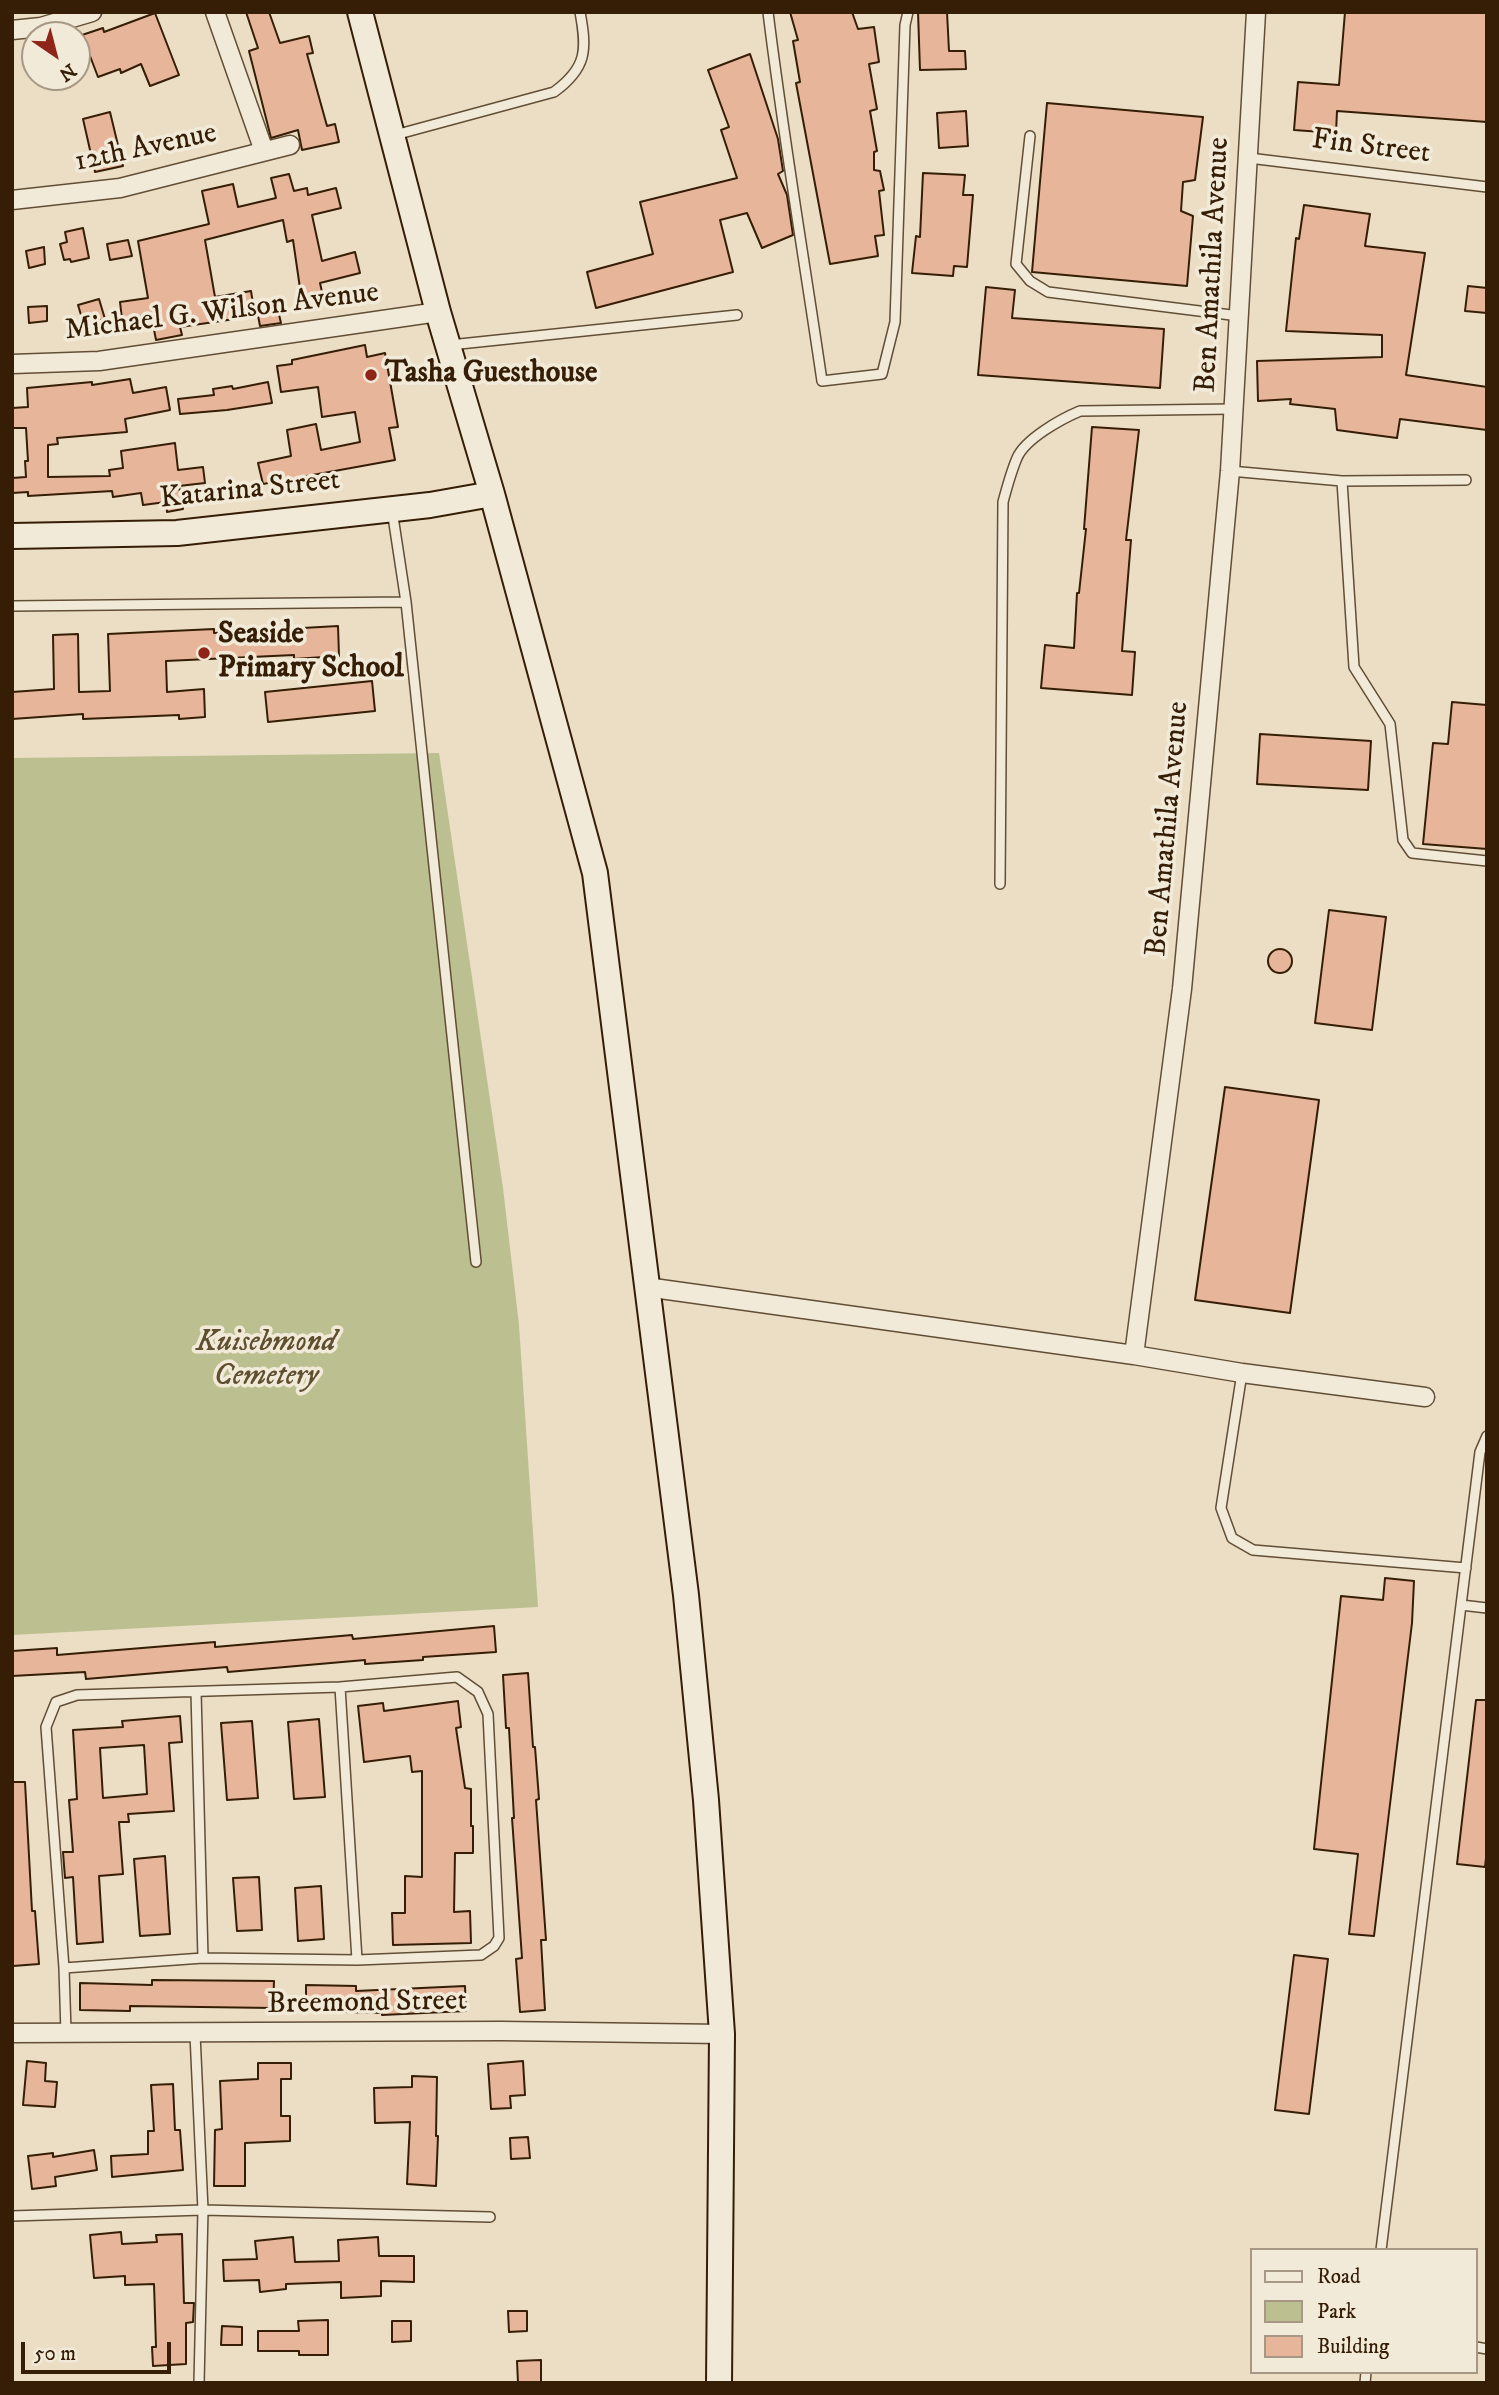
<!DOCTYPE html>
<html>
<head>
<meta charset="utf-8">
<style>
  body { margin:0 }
  #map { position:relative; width:1499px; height:2395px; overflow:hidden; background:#ebdec4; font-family:"IM FELL DW Pica",serif }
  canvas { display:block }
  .frame { position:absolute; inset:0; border:14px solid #351e05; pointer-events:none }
  .legend { position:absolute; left:1250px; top:2248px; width:228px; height:126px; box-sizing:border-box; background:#f2ead9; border:2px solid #a69884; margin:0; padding:9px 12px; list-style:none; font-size:21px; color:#351e05 }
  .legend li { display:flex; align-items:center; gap:14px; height:35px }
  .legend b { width:35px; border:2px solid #a69884 }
  .north { position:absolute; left:21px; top:21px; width:70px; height:70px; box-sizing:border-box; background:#f2ead9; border:2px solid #a69884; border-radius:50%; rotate:145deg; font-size:19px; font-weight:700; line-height:28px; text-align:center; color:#351e05 }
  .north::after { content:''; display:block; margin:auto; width:24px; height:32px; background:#8f2418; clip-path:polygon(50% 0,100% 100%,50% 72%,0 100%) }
  .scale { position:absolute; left:21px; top:2342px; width:150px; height:32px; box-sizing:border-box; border:4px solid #351e05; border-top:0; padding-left:9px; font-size:21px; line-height:24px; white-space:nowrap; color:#351e05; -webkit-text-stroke:5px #f2ead9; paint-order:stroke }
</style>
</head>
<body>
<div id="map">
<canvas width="1499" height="2395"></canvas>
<div class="frame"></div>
<ul class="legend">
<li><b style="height:9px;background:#f2ead9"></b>Road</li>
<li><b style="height:19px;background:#bcc091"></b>Park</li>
<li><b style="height:19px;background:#e6b59a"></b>Building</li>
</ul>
<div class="north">N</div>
<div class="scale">50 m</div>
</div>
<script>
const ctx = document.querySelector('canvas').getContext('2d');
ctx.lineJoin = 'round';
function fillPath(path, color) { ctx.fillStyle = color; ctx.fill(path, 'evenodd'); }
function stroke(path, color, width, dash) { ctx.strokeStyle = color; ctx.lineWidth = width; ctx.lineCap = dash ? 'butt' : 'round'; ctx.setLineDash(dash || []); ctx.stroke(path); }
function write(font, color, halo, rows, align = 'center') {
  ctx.font = font + ' "IM FELL DW Pica",serif'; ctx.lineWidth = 7; ctx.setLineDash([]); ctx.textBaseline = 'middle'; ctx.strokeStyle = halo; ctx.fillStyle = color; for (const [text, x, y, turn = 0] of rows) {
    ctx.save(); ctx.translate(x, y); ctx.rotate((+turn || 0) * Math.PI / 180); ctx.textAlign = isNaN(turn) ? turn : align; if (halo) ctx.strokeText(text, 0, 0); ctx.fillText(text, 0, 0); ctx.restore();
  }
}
const green = new Path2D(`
  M439,753L503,1188L519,1325L538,1607L12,1635V758Z`);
const building = new Path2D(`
  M246,12H269L280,43L309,36L313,53L307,54L327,126L335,124L339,142L302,150L298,130L271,138L249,51L258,48Z
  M790,12H852L858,29L874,27L879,62L869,64L877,109L870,111L877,151L874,152V170L880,171L884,190L879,191L884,235L875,236L878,256L830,264L796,83L800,82L793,41L798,40Z
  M918,12H947L949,51H965L966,69L920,70Z
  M1345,12H1487V122L1337,111L1336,133L1294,130L1298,82L1339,85Z
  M155,13L179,75L150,86L141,64L121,73L120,69L98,77L82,35L103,28L104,32Z
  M750,54L778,139L783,171L778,174L787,195L793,235L762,248L747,213L720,220L733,272L596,308L587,272L653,254L640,202L737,178L721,130L729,127L708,70Z
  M1047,103L1203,117L1195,180L1183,182L1181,211L1193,216L1187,286L1032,272Z
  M966,111L968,146L939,148L937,113Z
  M110,112L123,166L95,172L83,119Z
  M923,173L965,175L963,195H973L967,267L954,266L953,276L912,273L916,236L920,237Z
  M289,174L294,191L307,188L308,195L336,188L341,208L312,215L322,261L355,252L360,273L320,283L322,292L301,295L293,240L287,242L283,220L205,240L215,297L251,291L255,316L180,327L182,335L156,340L151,314L122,319L120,302L148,298L138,241L209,224L202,191L233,184L238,207L276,198L271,178Z
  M1304,205L1370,214L1365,246L1425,253L1406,375L1487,387V430L1400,419L1397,438L1337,430L1335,409L1290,404L1291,399L1258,401L1257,361L1382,357V335L1286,331L1296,238L1299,239Z
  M83,228L89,258L71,262L70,259L64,260L60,244L67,242L65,232Z
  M128,240L132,256L110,260L107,244Z
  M44,247L45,264L29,268L26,251Z
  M1468,286L1487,288V313L1465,311Z
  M986,287L1015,290L1012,318L1164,329L1160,388L978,375Z
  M99,299L105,319L84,325L78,305Z
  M47,306V321L29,323L28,307Z
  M277,306L281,323L260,326L257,310Z
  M365,345L367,357L385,353L398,427L389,428L395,460L263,484L258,463L291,456L287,430L316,424L321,450L360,442L355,412L322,417L318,387L281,392L277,366L292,364V360Z
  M130,379L133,393L166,387L170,410L125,419L127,432L57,438L58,444L48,445V477L110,476L109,470L123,468L121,451L175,443L178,470L203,467L205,483L179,486L183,509L167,512L166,502L143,505L141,493L113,497L112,491L28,496V492L12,493V478L26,477L25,461H28L26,428H12V408L28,407L27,388L92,382V385Z
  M268,382L272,403L227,410L180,414L178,399L214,395L213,389L232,386L233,389Z
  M1092,427L1139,430L1126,540H1131L1122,651L1135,652L1132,695L1041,688L1045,645L1074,648L1077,593H1079L1086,529H1084Z
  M338,626L339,656L294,659V655L166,661L167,692L204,689L205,717L179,719V715L83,719V714L12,719V692L54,689L53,635L78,634L79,692L110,691L108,634L214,629V633Z
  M372,681L375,711L268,722L265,692Z
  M1452,702L1487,705V849L1423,844L1433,743L1448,744Z
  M1260,734L1371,741L1368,790L1257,784Z
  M1329,910L1386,917L1372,1030L1315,1023Z
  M1268 961a12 12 0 1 1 24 0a12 12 0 1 1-24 0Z
  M1225,1087L1319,1100L1290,1313L1195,1300Z
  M1385,1578L1414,1581L1412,1623L1374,1936L1349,1934L1358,1854L1314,1849L1341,1596L1383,1600Z
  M494,1626L496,1652L423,1657V1660L365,1664V1660L228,1672L227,1667L86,1679L85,1672L12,1676V1651L57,1648V1655L215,1642V1647L352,1635L353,1639Z
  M528,1673L533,1747H535L539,1799L536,1800L546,1940H541L545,2010L520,2012L516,1959L522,1958L512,1818H514L509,1728H506L503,1675Z
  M1476,1700H1487V1849L1485,1867L1457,1864Z
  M458,1701L461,1727L456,1728L465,1788L471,1789V1826H473V1853H455L454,1912L470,1911L471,1943L393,1945L392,1913H405V1876L422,1877V1771L412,1772L410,1756L364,1762L358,1706L383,1703L384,1711Z
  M180,1716L182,1742L169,1743L174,1811L128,1814L129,1822H119L123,1874L99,1876L103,1942L77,1944L73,1877L65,1878L63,1852H73L69,1800L77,1799L73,1730L123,1727L122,1721ZM144,1745L147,1794L103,1798L100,1748Z
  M319,1719L325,1797L294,1799L288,1722Z
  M252,1721L258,1798L227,1800L221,1723Z
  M12,1782H25L32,1911H35L39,1964L13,1966Z
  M165,1856L170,1934L140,1936L134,1859Z
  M259,1877L262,1930L237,1931L233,1878Z
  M321,1886L324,1939L298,1941L295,1888Z
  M1294,1955L1328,1959L1309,2114L1275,2110Z
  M152,1980L274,1981L273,2008L130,2006V2011L80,2010V1983L152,1985Z
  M306,1985L356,1986V1991L465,1986L466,2011L382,2015V2013L306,2011Z
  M27,2061L46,2063L45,2081L57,2082L55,2107L23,2105Z
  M523,2061L525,2095L510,2096L511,2108L491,2109L488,2064Z
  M258,2063H291V2079H281V2116H290V2141L245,2143V2186H214L215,2130L222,2129L220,2081L258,2079Z
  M412,2076L437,2077L436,2136H438L436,2186L407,2184L410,2122L375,2123L374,2088L412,2087Z
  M173,2084L175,2130H180L183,2170L112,2177L111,2156L148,2154V2131H154L151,2085Z
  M528,2137L530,2158L511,2159L510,2138Z
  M94,2150L97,2170L55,2177L56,2186L32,2189L28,2156L53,2153V2157Z
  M121,2232L122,2244L157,2242L156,2235L182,2234L184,2303H194L193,2322L186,2323V2364L153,2366L152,2347H156L154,2284L125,2285V2276L94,2278L90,2235Z
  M293,2237L295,2262L339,2261L338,2240L378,2237L379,2256H414V2282L381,2281V2296L341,2298V2282L286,2284V2289L260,2292L259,2280L224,2281L223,2260L257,2259L255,2241Z
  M508,2311H527V2331L509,2332Z
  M328,2320V2355H299V2351H258V2331H299L298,2321Z
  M392,2321H411V2341L392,2342Z
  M222,2326L242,2327V2345H221Z
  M541,2360V2383H518L517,2361Z`);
const lane = new Path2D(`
  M768,12C783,135 804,258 822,381L882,374L895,322L905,25L908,12
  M395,135L554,92C587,68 587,50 580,12
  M1030,136L1016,264L1030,281L1048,292L1239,316
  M1249,158L1487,187
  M450,345L737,315
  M1230,471L1342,481L1466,480
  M1342,481L1354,667L1390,724L1403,840L1412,853L1487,861
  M392,510L406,602L476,1262
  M12,606L406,602
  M1000,884L1003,502C1007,487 1011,472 1017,458C1025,439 1061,419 1080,411L1234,409
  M1242,1373L1221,1508L1232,1538L1253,1550L1466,1568
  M1461,1605L1487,1608
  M340,1687L357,1960
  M196,1692L203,1958
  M64,1968L203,1958L357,1960L481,1955L494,1946L499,1938L488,1714L478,1692L457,1677L340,1687L77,1695L56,1702L46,1727L64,1968L66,2033
  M195,2034L203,2210L199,2383
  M12,2216L203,2210L490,2217
  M1381,2250L1480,1452L1487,1436
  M1476,2347L1487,2349
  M1365,2383L1366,2372`);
const street = new Path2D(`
  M215,12L264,151
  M1256,12L1230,471L1182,989L1134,1355L1242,1373L1425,1397
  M12,30L41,27L92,12
  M12,200L120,188L290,145
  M12,364L99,361L438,312
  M646,1287L1134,1355
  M12,2033L501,2031L722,2034`);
const secondary = new Path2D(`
  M360,12L438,312L492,494L595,873L686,1595L706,1800L722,2034L719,2383
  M12,536L177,533L430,505L492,494`);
const markers = [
  [371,375,7,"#8f2418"],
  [204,653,7,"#8f2418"]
];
const streetNames = [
  ["Fin Street",1371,148,7],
  ["12th Avenue",146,149,-12],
  ["Ben Amathila Avenue",1214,265,-87],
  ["Michael G. Wilson Avenue",222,313,-7],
  ["Katarina Street",250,491,-6],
  ["Ben Amathila Avenue",1169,829,-85],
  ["Breemond Street",367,2004,-1]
];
const poiNames = [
  ["Tasha Guesthouse",385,375],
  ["Seaside",218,636],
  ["Primary School",218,670]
];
const parkNames = [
  ["Kuisebmond",266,1344],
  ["Cemetery",266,1378]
];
fillPath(green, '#bcc091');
fillPath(building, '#e6b59a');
stroke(building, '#351e05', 2);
stroke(lane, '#624e35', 12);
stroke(street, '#624e35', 21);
stroke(secondary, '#351e05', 28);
stroke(lane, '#f2ead9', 9);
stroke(street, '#f2ead9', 18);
stroke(secondary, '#f2ead9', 24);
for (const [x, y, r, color] of markers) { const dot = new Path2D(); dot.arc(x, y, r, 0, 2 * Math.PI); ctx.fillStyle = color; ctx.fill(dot); stroke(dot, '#f2ead9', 2.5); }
write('30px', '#351e05', '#f2ead9', streetNames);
write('bold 30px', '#351e05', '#f2ead9', poiNames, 'left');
write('italic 30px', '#5e4f2f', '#f2ead9', parkNames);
</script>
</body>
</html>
